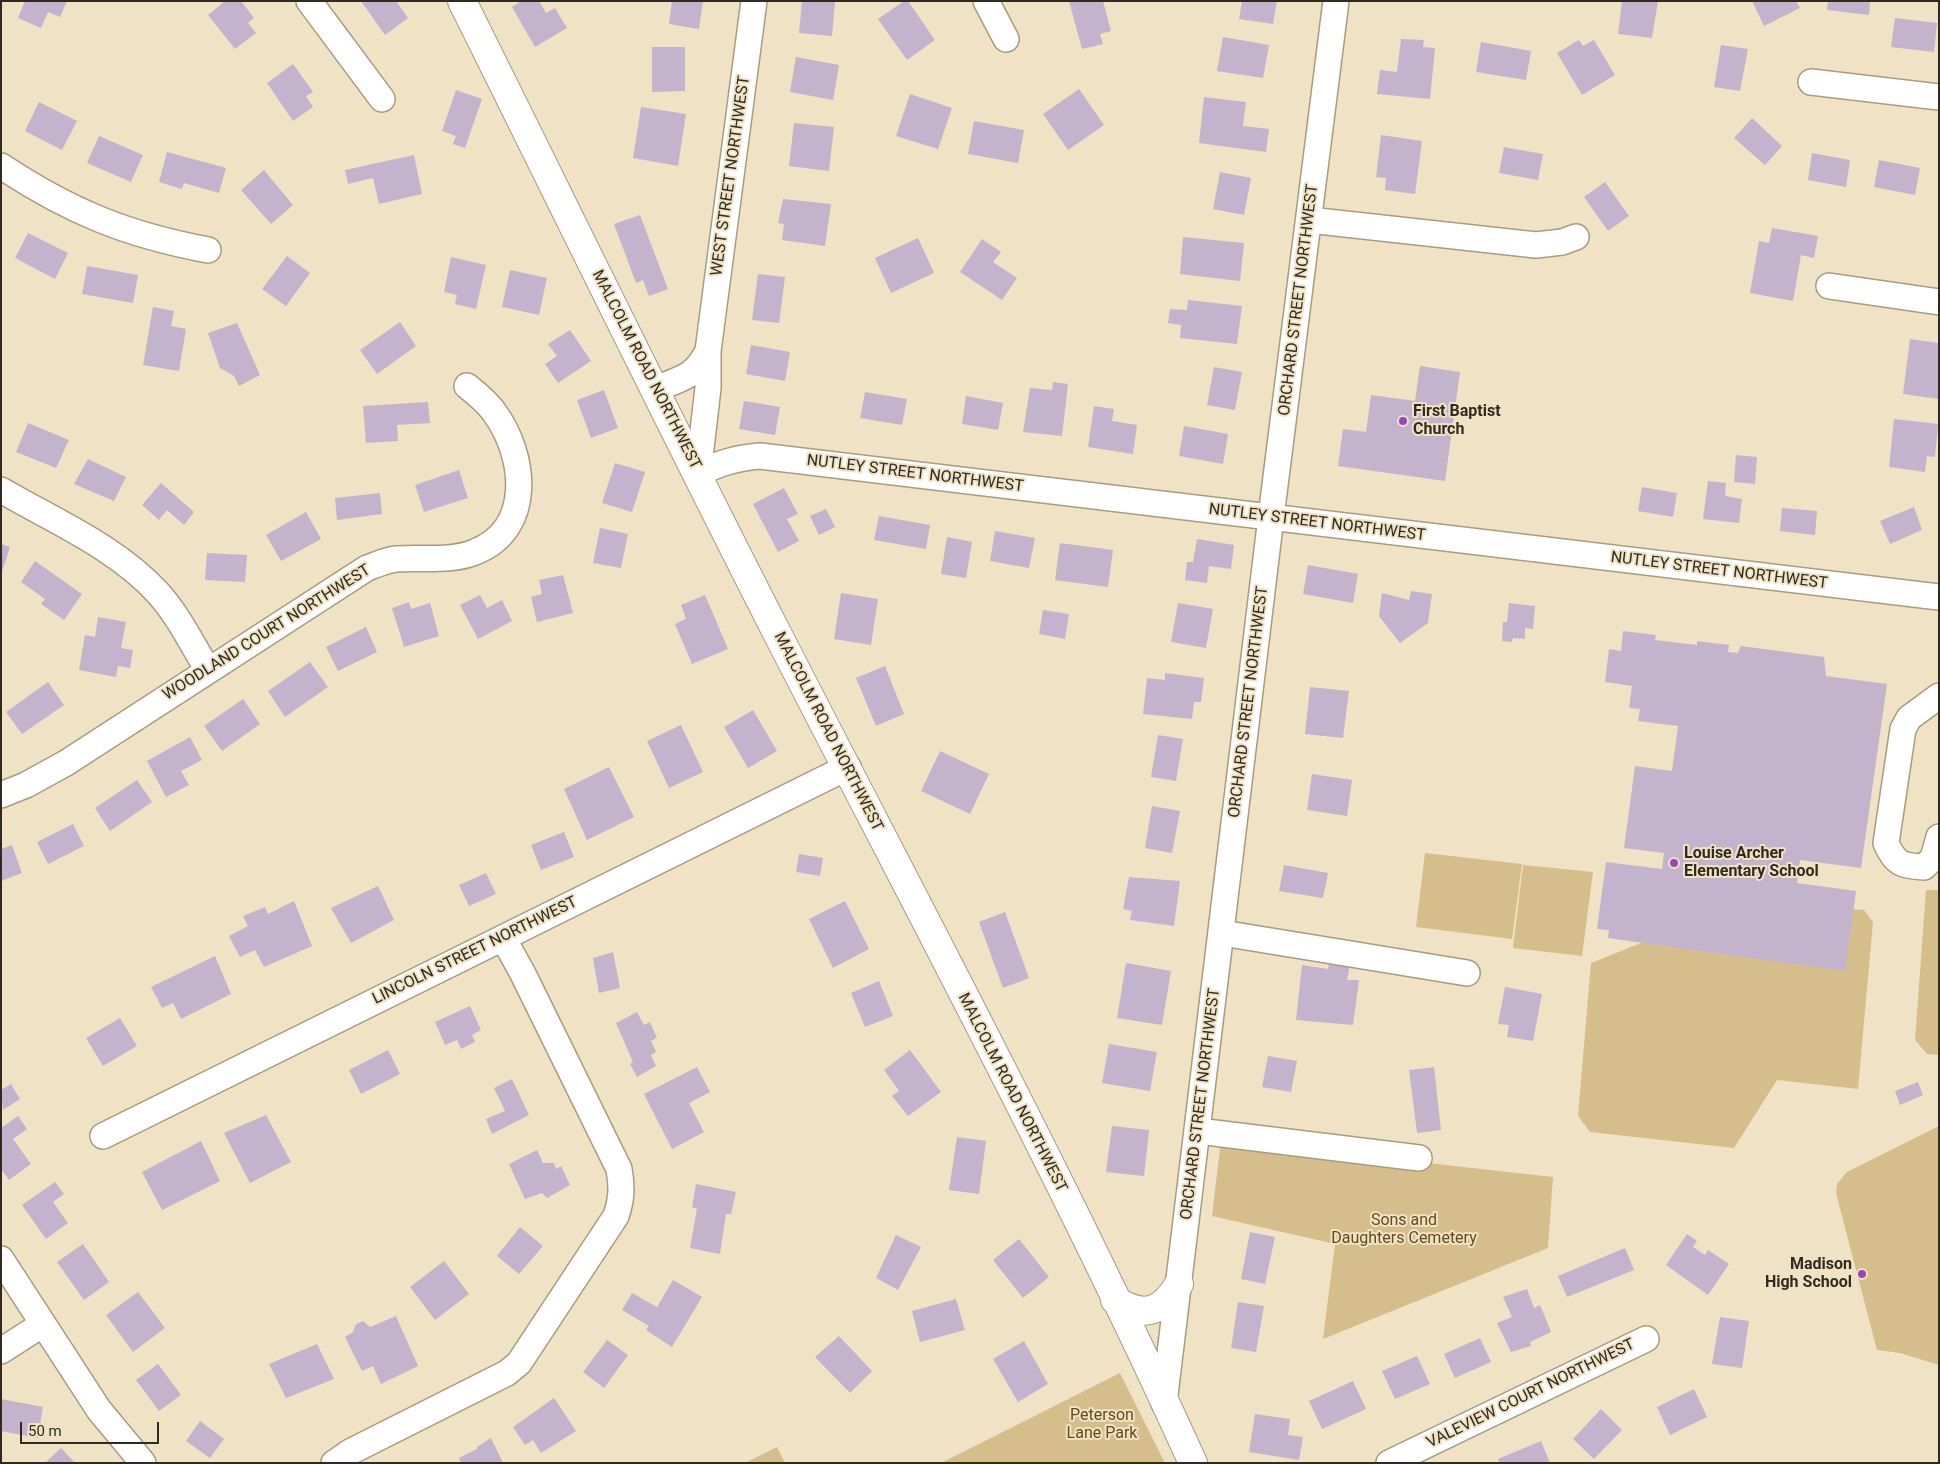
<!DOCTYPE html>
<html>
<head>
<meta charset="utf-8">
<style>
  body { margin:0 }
  #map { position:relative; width:1940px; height:1464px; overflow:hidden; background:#f0e2c5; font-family:Roboto,sans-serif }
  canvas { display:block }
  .frame { position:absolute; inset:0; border:2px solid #302b20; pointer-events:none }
  .scale { position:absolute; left:20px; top:1422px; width:139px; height:22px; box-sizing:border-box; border:2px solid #302b20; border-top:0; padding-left:6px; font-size:15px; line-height:18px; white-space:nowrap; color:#302b20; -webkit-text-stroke:4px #f0e2c5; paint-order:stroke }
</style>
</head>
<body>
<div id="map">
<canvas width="1940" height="1464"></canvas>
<div class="frame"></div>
<div class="scale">50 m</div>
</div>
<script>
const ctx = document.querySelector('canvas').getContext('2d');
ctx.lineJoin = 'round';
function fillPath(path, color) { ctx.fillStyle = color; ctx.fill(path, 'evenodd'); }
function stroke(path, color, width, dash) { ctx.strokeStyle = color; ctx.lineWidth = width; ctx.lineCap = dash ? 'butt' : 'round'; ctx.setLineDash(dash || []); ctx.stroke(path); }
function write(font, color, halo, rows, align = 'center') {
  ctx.font = font + ' Roboto,sans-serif'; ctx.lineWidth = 4; ctx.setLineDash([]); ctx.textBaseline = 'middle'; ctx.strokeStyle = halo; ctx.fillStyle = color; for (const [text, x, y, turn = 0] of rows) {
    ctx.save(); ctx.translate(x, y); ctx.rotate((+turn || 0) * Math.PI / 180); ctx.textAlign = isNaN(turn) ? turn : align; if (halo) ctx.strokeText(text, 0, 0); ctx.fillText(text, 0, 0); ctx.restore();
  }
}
const green = new Path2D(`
  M1425,853L1522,864L1512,939L1416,927Z
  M1523,865L1593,872L1582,956L1513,948Z
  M1926,890H1939V1055L1927,1054L1915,1040Z
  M1690,895L1864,910L1873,922L1858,1089L1777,1080L1734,1148L1590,1132L1578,1116L1591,963L1661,935Z
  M1939,1126V1365L1900,1353L1877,1350L1836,1193L1837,1184L1847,1172Z
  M1221,1140L1553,1177L1548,1248L1323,1339L1335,1244L1212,1216Z
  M1120,1373L1165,1463H941Z
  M777,1447L785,1463H745Z`);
const building = new Path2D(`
  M25,1H67L60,17L48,12L41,28L18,18Z
  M225,1H241L254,18L248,23L256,33L235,49L208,15Z
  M361,1H396L408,18L385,35Z
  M521,1H539L546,13L555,8L567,28L535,47L512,7Z
  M672,1H703L699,29L669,24Z
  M802,1H835L832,36L799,33Z
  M904,1H908L935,40L907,60L878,19Z
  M1069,1H1103L1111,31L1100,34L1103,44L1082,49Z
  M1242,1H1277L1273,24L1239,19Z
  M1622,1H1658L1652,38L1618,34Z
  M1752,1H1796L1800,8L1764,26Z
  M1828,1H1870L1869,15L1827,10Z
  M1895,18L1937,23L1934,52L1891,47Z
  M1223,37L1269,45L1263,78L1217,71Z
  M1401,39L1424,40L1423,47L1435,48L1430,99L1377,94L1380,70L1397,72Z
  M1579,40L1583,46L1594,40L1615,75L1582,95L1557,53Z
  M1481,42L1531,51L1526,80L1476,72Z
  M1721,45L1748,49L1740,91L1714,87Z
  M652,47H685V91L652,92Z
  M796,57L839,65L833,100L790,92Z
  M293,64L313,92L306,96L313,107L293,121L267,83Z
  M1079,89L1104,125L1068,150L1043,114Z
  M456,90L482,99L465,148L453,144L456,136L442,131Z
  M910,94L952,108L938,149L896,136Z
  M1204,97L1246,102L1243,126L1269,129L1266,152L1199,143Z
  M39,102L77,121L62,150L25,131Z
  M641,107L686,114L678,166L633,158Z
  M1752,118L1782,146L1765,165L1734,138Z
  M974,121L1024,130L1018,163L968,154Z
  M794,123L834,127L829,171L789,166Z
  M1381,135L1422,141L1415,194L1385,190L1386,178L1376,177Z
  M99,136L143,155L131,182L87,163Z
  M1504,147L1543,154L1538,180L1499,173Z
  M167,152L226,168L219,193L184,183L182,189L159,182Z
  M1812,153L1850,160L1846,187L1808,180Z
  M414,155L422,194L379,204L373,178L348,184L345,170Z
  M1879,160L1920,168L1915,195L1874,187Z
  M264,170L293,205L271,224L241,190Z
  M1220,172L1251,178L1244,215L1213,209Z
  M1605,182L1629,216L1608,231L1584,197Z
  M783,199L831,204L825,246L782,240L784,224L778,223Z
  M640,215L668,289L649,296L643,280L636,283L614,224Z
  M1772,228L1818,236L1814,258L1801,255L1793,301L1750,293L1759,241L1769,243Z
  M28,233L68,253L55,279L15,258Z
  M1183,237L1244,243L1240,281L1180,274Z
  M918,238L934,273L891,293L875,258Z
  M982,239L1001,252L993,262L1017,278L1002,300L960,272Z
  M287,256L310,273L286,306L262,289Z
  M451,257L486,265L476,309L455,304L457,295L444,292Z
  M87,266L138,275L133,303L82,294Z
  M510,270L547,278L539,315L502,307Z
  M758,274L785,277L779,323L752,320Z
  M1188,300L1242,306L1237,344L1180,338L1181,325L1168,323L1170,309L1187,310Z
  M153,307L174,311L171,326L186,329L179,371L143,365Z
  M400,322L416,346L377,374L360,350Z
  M237,323L260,375L239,386L234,376L220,368L208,333Z
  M570,330L591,361L558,383L545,364L557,356L548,344Z
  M1910,339L1939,343V399L1903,394Z
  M751,345L790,352L785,381L746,374Z
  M1420,366L1460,372L1445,481L1338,466L1343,429L1366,432L1371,395L1415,401Z
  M1214,367L1242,372L1235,410L1207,405Z
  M1053,382L1068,384L1062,436L1023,432L1030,388L1052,390Z
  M604,390L618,428L591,438L577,400Z
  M865,392L907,399L902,425L860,418Z
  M966,396L1003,403L998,430L962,424Z
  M744,401L780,407L775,435L739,429Z
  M428,402L430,423L397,425L398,441L366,443L363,406Z
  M1094,406L1114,409L1112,421L1137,425L1133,454L1088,447Z
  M1894,419L1938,424L1935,457L1927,456L1925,472L1889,467Z
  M28,423L69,440L56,468L16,452Z
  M1184,426L1228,434L1223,464L1179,456Z
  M1736,455L1757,457L1755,484L1734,482Z
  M88,459L126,477L114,501L74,484Z
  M615,463L645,472L632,512L602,503Z
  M459,470L468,498L424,512L415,485Z
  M1708,481L1726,483L1725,496L1742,499L1739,523L1703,519Z
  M161,483L194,512L184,525L167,510L159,520L142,505Z
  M1642,487L1677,493L1673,517L1638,511Z
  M784,488L798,514L787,519L799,541L778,552L753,504Z
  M380,493L382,514L337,520L335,498Z
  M1914,507L1922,530L1890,544L1880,521Z
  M1782,508L1817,511L1815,535L1780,531Z
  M826,509L835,527L819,535L810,516Z
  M306,512L321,539L281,561L266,535Z
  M879,516L930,525L926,549L874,540Z
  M600,528L628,534L621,568L593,563Z
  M995,531L1035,538L1029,568L990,561Z
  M947,537L972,542L966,578L941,574Z
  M1197,539L1234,545L1231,569L1209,566L1207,583L1185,580L1187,562H1193Z
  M1060,543L1113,550L1108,587L1055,580Z
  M1,544L10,547L2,572H1Z
  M207,553L247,555L245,582L205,580Z
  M35,561L82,594L64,620L41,604L45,599L21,582Z
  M1308,565L1358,574L1353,603L1303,594Z
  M563,575L573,613L537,622L531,597L542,594L539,580Z
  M1411,591L1432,594L1428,623L1400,643L1379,616L1382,593L1409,600Z
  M841,593L878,599L871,645L834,639Z
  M480,595L487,608L502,600L512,621L478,639L460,605Z
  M705,595L728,649L692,664L675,624L686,619L681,605Z
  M409,602L411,609L430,603L439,636L404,647L392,608Z
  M1178,603L1213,609L1206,648L1171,642Z
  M1509,603L1535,606L1533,629L1525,628V639L1513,638L1512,642L1502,641L1503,622H1507Z
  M1043,610L1069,614L1065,639L1039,634Z
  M98,617L126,622L121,648L133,650L130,668L118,666L116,677L79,670L85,635L95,637Z
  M366,627L377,652L338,671L326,647Z
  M1623,631L1656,635L1655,640L1697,645V641L1729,645L1728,652L1738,653L1741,646L1824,657L1826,676L1887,684L1861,868L1800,860L1797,883L1856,891L1845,971L1608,938L1609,930L1597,929L1606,862L1662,869L1664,853L1624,848L1635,766L1672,771L1678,726L1638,721L1640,709L1629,708L1632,686L1605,682L1609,649L1621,651Z
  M310,662L328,687L285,717L268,691Z
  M885,666L904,714L876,726L856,678Z
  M1165,673L1204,678L1201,702H1194L1192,719L1143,714L1147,678L1165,680Z
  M48,682L64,705L22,734L6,712Z
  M1310,687L1349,691L1343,738L1305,734Z
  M243,699L260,724L222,751L204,726Z
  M753,710L777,751L748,768L724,727Z
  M681,725L703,772L669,788L647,741Z
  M1158,735L1183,739L1176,781L1151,777Z
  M190,737L202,760L181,771L189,785L166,797L147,761Z
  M940,751L989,774L970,814L921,791Z
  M609,767L634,817L587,840L564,789Z
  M1312,774L1352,780L1347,816L1307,810Z
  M137,780L152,802L110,831L95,808Z
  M1152,806L1180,811L1172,853L1145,848Z
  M73,824L84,846L48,864L37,842Z
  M564,832L574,857L541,870L531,845Z
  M12,845L22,873L1,881V849Z
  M799,854L823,858L820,876L796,872Z
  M1284,865L1328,873L1323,898L1279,891Z
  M486,873L496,894L469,906L459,885Z
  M1129,877L1180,881L1174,926L1130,920L1132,911L1123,909Z
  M378,886L394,920L351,943L331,908Z
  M294,901L312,946L264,967L255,950L240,957L229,936L248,926L243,916L265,907L268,914Z
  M845,901L869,949L833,968L809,919Z
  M1005,912L1029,978L1003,988L979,922Z
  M613,952L620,988L599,993L593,958Z
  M215,956L231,994L181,1019L173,1003L162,1008L151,987Z
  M1330,958L1351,960L1347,980H1359L1353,1025L1296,1020L1302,965L1328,969Z
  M1126,963L1171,971L1162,1025L1117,1018Z
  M879,981L893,1016L865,1027L851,993Z
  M1505,987L1542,994L1533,1041L1507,1037L1509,1025L1498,1024Z
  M470,1006L481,1030L472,1035L475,1042L461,1049L457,1040L445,1045L435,1022Z
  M637,1012L644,1025L650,1022L657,1038L651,1041L656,1052L651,1055L656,1066L637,1077L630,1064L633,1062L616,1023Z
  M120,1018L137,1046L103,1066L86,1038Z
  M1109,1044L1157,1052L1150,1091L1102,1083Z
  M388,1050L400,1074L361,1094L349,1070Z
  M910,1050L941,1092L908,1116L892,1096L899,1091L884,1070Z
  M1268,1056L1297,1061L1291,1092L1262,1087Z
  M697,1067L710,1092L689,1103L704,1132L672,1149L644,1094Z
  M1434,1067L1441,1130L1417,1133L1409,1070Z
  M512,1079L529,1115L492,1134L486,1119L505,1111L494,1088Z
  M1918,1082L1923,1095L1900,1105L1895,1091Z
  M11,1084L20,1099L3,1110L1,1090Z
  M266,1115L291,1162L250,1183L224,1133Z
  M18,1116L27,1129L13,1139L31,1164L9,1180L1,1169V1128Z
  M1112,1126L1149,1130L1144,1176L1106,1172Z
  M957,1137L986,1141L979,1194L949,1190Z
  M201,1141L220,1181L162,1210L142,1172Z
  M537,1150L543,1163H554L556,1169L561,1166L570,1185L547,1198L542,1193L525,1199L509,1164Z
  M55,1182L64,1194L53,1202L68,1223L46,1239L22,1205Z
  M696,1184L736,1192L731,1214H726L720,1254L690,1248L697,1209L692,1207Z
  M520,1227L543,1246L519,1274L497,1256Z
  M1250,1232L1275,1237L1265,1284L1241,1279Z
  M1687,1234L1697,1241L1693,1247L1705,1255L1708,1250L1729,1264L1708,1295L1666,1265Z
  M896,1235L921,1247L898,1290L876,1278Z
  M1019,1239L1049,1277L1023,1298L993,1260Z
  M83,1244L109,1282L84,1300L57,1262Z
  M1625,1248L1634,1270L1567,1297L1558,1276Z
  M444,1261L469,1294L435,1320L410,1287Z
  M673,1280L702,1297L672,1347L646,1330L649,1326L622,1310L632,1293L657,1307Z
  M1527,1289L1534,1308L1540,1305L1551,1332L1530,1342L1531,1346L1511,1352L1497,1323L1512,1317L1503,1297Z
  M138,1292L165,1328L133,1352L106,1315Z
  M956,1299L965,1330L920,1342L912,1311Z
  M1238,1302L1264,1306L1256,1352L1231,1348Z
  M396,1316L418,1366L381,1384L373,1366L362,1371L345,1337L353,1332L356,1324L363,1321L370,1327Z
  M1720,1317L1749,1321L1742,1368L1712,1364Z
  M839,1336L872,1371L850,1393L815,1357Z
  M1480,1338L1491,1362L1455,1378L1444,1354Z
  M607,1340L628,1355L604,1388L583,1372Z
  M1024,1341L1048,1384L1018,1402L993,1359Z
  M317,1344L334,1379L286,1398L269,1364Z
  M1417,1356L1430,1384L1395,1399L1382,1371Z
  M158,1364L181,1395L159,1411L136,1380Z
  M1353,1381L1366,1409L1322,1429L1309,1401Z
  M1694,1389L1707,1417L1670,1435L1657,1407Z
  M554,1398L576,1431L541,1453L533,1440L525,1445L513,1427Z
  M1,1399L43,1407L38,1438L1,1431Z
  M1601,1409L1622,1430L1594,1459L1573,1439Z
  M1255,1414L1290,1419L1288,1435L1303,1437L1299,1460L1249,1452Z
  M200,1421L224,1439L210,1458L186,1441Z
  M491,1438L503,1463H461L459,1458L477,1449V1447Z
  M1541,1441L1550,1463H1500L1498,1459Z
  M61,1448L75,1463H45Z`);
const minor = new Path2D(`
  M309,1L382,99
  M986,1L1006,39
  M1811,82L1939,97
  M1,166C70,212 128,235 208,250
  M1309,220L1536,245L1562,242L1576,237
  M1829,286L1939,302
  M655,389C682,378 694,378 708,351L754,1
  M698,474C719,463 736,458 760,456L1939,597
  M698,474L708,388V351
  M1,490C54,521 116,547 158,593C178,615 192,644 208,670
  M1939,696L1909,718L1903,729L1886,843C1895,864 1902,866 1924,867L1933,858L1939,837
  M1,795L26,785L66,763L367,568C376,565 386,560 396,559C421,557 451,562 475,552C534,529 526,455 494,412C487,402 477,394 467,386
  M1222,933L1467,973
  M1198,1131L1419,1158
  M103,1136L848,767
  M1,1259L99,1410L143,1463
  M1,1351L43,1324
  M1164,1403L1271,517L1336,1
  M334,1463L350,1452L507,1373L519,1363L616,1216C622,1199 622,1186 619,1169L522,972L503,938
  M1389,1463L1646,1339`);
const major = new Path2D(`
  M462,1C567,212 670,424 777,633C918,908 1065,1181 1193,1463
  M1115,1300C1145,1319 1162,1312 1179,1284`);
const markers = [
  [1403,421,5,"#9747b7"],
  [1674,863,5,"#9747b7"],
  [1862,1274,5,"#9747b7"]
];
const streetNames = [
  ["WEST STREET NORTHWEST",731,176,-82],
  ["ORCHARD STREET NORTHWEST",1299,300,-83],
  ["MALCOLM ROAD NORTHWEST",646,370,63],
  ["NUTLEY STREET NORTHWEST",915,474,7],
  ["NUTLEY STREET NORTHWEST",1317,523,7],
  ["NUTLEY STREET NORTHWEST",1719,571,7],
  ["WOODLAND COURT NORTHWEST",267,633,-32],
  ["ORCHARD STREET NORTHWEST",1249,702,-83],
  ["MALCOLM ROAD NORTHWEST",828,732,63],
  ["LINCOLN STREET NORTHWEST",475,951,-26],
  ["MALCOLM ROAD NORTHWEST",1012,1093,63],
  ["ORCHARD STREET NORTHWEST",1201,1104,-83],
  ["VALEVIEW COURT NORTHWEST",1531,1394,-26]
];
const poiNames = [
  ["First Baptist",1413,412],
  ["Church",1413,430],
  ["Louise Archer",1684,854],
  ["Elementary School",1684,872],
  ["Madison",1852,1265,"right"],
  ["High School",1852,1283,"right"]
];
const parkNames = [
  ["Sons and",1404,1221],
  ["Daughters Cemetery",1404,1239],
  ["Peterson",1102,1416],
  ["Lane Park",1102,1434]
];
fillPath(green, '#d6be8c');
fillPath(building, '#c4b3cd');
stroke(minor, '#a99b80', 28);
stroke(major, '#a99b80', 30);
stroke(minor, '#fff', 25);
stroke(major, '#fff', 28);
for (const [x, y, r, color] of markers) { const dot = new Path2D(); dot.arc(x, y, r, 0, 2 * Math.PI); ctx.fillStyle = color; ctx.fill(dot); stroke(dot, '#f0e2c5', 2); }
write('16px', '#302b20', '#f0e2c5', streetNames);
write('bold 16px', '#302b20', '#f0e2c5', poiNames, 'left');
write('16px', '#634b14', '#f0e2c5', parkNames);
</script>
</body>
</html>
